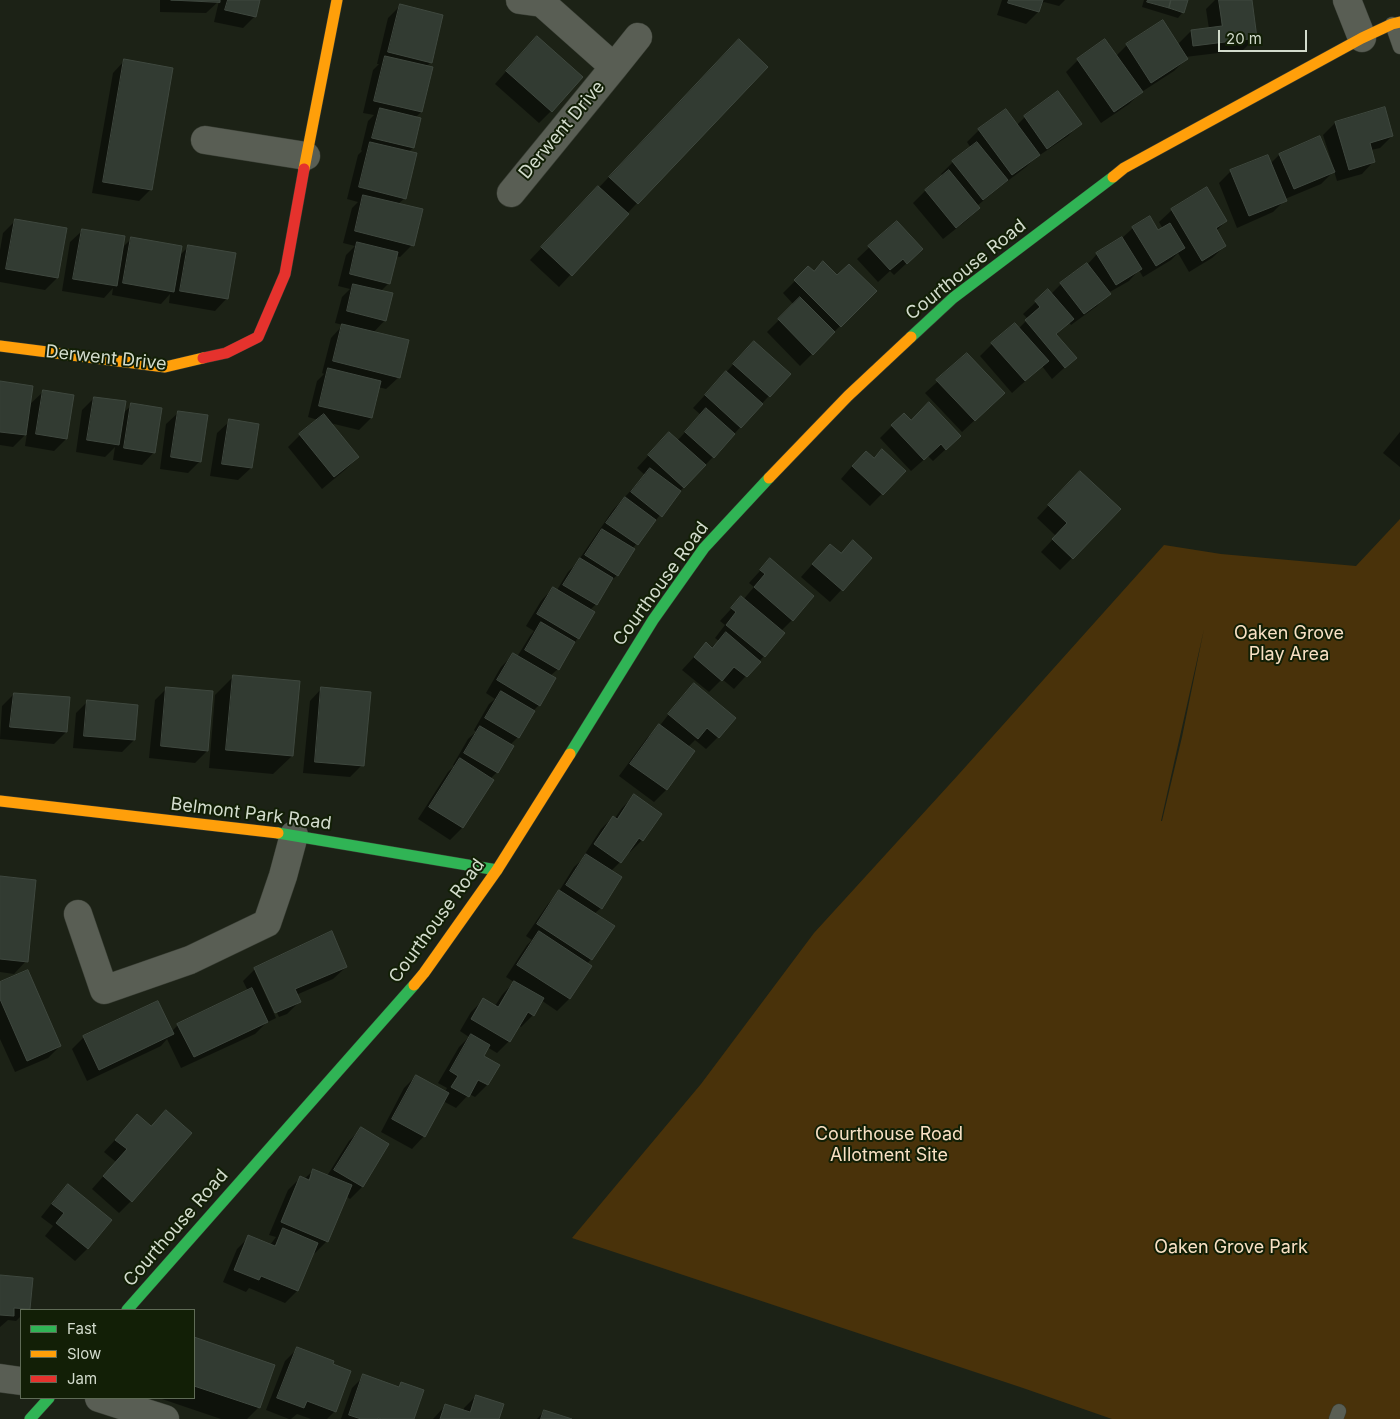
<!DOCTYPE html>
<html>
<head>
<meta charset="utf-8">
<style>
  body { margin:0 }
  #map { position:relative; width:1400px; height:1419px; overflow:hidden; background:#1c2216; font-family:Inter,sans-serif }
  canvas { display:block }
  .legend { position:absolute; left:20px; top:1309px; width:175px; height:90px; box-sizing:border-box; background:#121f06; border:1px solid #5f6b56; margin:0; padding:6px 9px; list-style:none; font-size:15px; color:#d3dccd }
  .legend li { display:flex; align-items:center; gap:10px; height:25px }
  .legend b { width:25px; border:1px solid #5f6b56 }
  .scale { position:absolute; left:1218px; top:30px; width:89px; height:22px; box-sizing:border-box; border:2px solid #d3dccd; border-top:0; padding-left:6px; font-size:15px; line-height:18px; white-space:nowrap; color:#d3dccd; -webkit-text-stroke:4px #121f06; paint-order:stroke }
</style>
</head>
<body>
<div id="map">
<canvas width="1400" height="1419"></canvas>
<ul class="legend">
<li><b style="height:6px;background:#30b455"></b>Fast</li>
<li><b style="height:6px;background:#ff9f0a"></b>Slow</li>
<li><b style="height:6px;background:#e5322d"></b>Jam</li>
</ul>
<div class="scale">20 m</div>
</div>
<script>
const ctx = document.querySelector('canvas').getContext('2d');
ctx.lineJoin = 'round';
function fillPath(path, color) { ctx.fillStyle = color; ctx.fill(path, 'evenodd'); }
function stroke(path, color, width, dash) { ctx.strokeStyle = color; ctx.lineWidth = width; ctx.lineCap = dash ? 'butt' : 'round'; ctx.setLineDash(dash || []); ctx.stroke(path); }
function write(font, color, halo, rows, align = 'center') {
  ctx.font = font + ' Inter,sans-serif'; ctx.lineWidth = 4; ctx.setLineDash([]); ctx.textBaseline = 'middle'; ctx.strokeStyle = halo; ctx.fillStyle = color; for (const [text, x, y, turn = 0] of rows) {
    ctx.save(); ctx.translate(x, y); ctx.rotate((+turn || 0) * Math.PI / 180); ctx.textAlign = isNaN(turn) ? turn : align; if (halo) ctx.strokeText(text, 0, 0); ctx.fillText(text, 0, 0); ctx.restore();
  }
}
const green = new Path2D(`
  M1400,519V1419H1112L1023,1388L572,1238L701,1084L814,933L959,774L1164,545L1221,554L1356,566ZM1204,629L1182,737L1162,821H1161Z`);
const shadow = new Path2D(`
  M160,0H258L255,16L243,28L214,22L219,1L206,13L160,12Z
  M1002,0H1065L1059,6L1044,2L1040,6L1038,12L1026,24L997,15Z
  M1144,0H1187L1183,12L1178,18L1142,7Z
  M1215,0H1251L1255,38L1243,50L1185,57L1186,59L1174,71L1140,93L1129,104L1101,123L1066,72L1078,60L1116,56L1127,45L1180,50L1179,43L1191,31L1209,29L1206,9Z
  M400,6L431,62L426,67L421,112L415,118L420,119L413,148L408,152L405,198L398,204L412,245L400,257L395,256L389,283L381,291L385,320L373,333L399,377L386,389L378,387L371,418L359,430L330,423L358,457L346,469L322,489L288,447L300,435L318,420L308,417L317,381L324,374L322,373L331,338L343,325L335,323L342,297L350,289L338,286L346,255L355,246L343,243L352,208L358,202L347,199L358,155L362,151L361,150L368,121L374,115L363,113L373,70L379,64H377L388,18Z
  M525,50L551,111L539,123L495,84Z
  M721,59L637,203L559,287L530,260Z
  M125,60L151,189L139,201L92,193L113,73Z
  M1057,93L1080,123L1068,136L1034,159L1026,167L1001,186L977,206L979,208L967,220L943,239L913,203L925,191L943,176L941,174L953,162L971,148L967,142L979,130L1017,125L1025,117Z
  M1335,123L1392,136L1380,148L1371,150L1374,161L1362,174L1337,181L1334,171L1321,184L1285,199V200L1273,212L1237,228L1219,183L1231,171L1270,164L1279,155L1319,138L1331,167L1333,166L1323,135Z
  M1207,189L1226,221L1216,231L1225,246L1212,258L1189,272L1178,253L1171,260L1143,277L1139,270L1129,281L1108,293L1097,306L1071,325L1069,322L1056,335L1075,358L1052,379L1042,366L1012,393L980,356L992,344L1018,329L1028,319L1023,314L1036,302L1051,294L1061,284L1087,265L1097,254L1122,238L1133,228L1149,218L1158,232L1163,229L1159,222L1172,210Z
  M15,221L57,278L45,290L0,282V250L3,233Z
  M896,222L909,261L894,275L890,271L878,282L857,259Z
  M83,230L122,248L132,238L179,256L189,246L227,298L215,311L169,303L170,294L161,304L112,295L113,288L104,298L62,291L70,242Z
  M808,268L814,273L837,277L875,291L800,366L767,332L794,305L783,293Z
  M742,355L789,374L713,457L679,492L632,549L617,575L608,584L596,604L590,610L594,612L558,669L550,676L539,705L533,711L518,737L510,745L497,772L490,779L492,780L462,828L450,840L418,819L448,772L454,766L453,765L468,739L476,732L474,730L489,704L495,699L486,693L501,667L513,655L517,657L530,636L534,631L526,626L541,601L553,588L557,590L568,572L576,564L613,510L645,475L637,468L657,446L677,441L701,415L693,408Z
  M967,355L991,405L962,432L925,393Z
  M0,382L29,405L44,391L66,439L54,451L25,446L27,433L13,447L0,445Z
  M94,398L122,414L132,405L154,452L142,465L113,460L115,447L105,457L76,452L82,410Z
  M179,412L200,461L188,473L160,469L166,424Z
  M904,414L910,421L947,448L933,461L928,456L911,471L880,438Z
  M230,421L257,425L251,468L238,480L210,476L217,433Z
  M1400,432V467L1383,453Z
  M874,460L904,471L870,506L841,479L854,464Z
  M1068,484L1072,558L1060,570L1041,552L1056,536L1037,518Z
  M840,554L871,558L830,602L801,577L818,558Z
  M770,560L792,620L781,631L784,633L764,656L734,689L722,679L709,692L682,670L706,644L711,648L719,641L715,638L725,625L720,621L741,598L743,600L754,587L749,583Z
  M234,676L292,756L273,774L209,768L215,695Z
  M694,685L718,737L706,749L695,740L688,747L694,752L666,790L654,802L619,776L647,738L658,728L682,697Z
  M167,688L207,751L195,763L149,758L155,700Z
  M322,688L362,765L350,777L303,773L310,701Z
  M14,694L66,732L54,744L0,739L2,706Z
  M88,701L134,740L122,752L73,748L76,713Z
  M634,796L642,840L630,852L628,851L620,862L611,871L601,908L594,914L591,959L587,964L569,999L557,1011L541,1000L533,1015L521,1027L519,1026L509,1041L497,1053L487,1047L482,1057L498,1065L487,1085L475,1097L469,1094L456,1108L443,1101L424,1136L412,1149L381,1132L404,1088L416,1076L445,1092L447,1088L438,1083L459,1047L469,1037L460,1031L471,1012L483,1000L495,1006L502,995L514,982L506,977L527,945L532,940L526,936L548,904L556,896L574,867L584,858L583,857L601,829L613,817L615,818L622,808Z
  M0,877L26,961L14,974L0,972Z
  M346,967L333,979L296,995L299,1002L287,1014L279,1017L258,972H255L276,1018L266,1023L255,1034L181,1068L167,1039L161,1046L87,1081L72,1049L84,1037L172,1031L178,1025L248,991L243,981L255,969Z
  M0,984L60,1046L48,1058L15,1072L0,1039Z
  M137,1116L131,1201L119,1213L92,1189L116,1162L104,1152Z
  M361,1129L362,1187L350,1199L346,1196L327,1241L315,1253L313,1252L297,1291L285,1303L249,1288L246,1292L223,1282L237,1249L249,1237L270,1245L276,1237L269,1235L288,1190L300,1178L304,1179L314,1170L327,1176L349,1141Z
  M68,1186L110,1220L87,1249L75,1261L45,1236L53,1226L41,1217L56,1198Z
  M0,1276L29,1309L27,1310H21V1316L16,1321L8,1320L0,1327Z
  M194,1338L273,1366L259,1407L247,1419H221L159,1398H194Z
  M297,1349L335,1411L327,1419H311L297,1414L291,1419H289L266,1410L285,1361Z
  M364,1376L397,1388L401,1383L413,1419H341L352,1388Z
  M476,1396L497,1419H433L446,1405L463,1411L464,1408Z
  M544,1411L568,1419H537Z`);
const building = new Path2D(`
  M171,0H220V2Z
  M228,0H260L256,17L225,10Z
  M1009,0H1043L1039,12L1008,3Z
  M1148,0H1171L1169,8L1147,2Z
  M1171,0H1188L1184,13L1169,8Z
  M1219,0H1252L1257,38L1193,46L1191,30L1222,26Z
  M400,4L443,15L432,63L388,52Z
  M1163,20L1188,59L1151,83L1126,44Z
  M537,36L583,77L552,112L506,71Z
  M739,39L768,67L638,204L609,177Z
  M1105,39L1143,92L1114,112L1077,59Z
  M385,56L433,67L422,112L374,101Z
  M124,59L173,68L152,190L103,182Z
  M1058,91L1082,124L1047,149L1024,116Z
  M1385,107L1393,136L1370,143L1375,162L1349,170L1335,122Z
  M380,108L421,118L414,148L372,138Z
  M1006,109L1040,155L1012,175L978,129Z
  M1320,136L1335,172L1294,189L1279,154Z
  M370,142L417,153L406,199L359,187Z
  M977,142L1008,180L983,200L952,161Z
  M1268,155L1287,201L1249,216L1230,170Z
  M949,170L980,208L956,228L925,190Z
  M598,186L629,214L572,276L541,247Z
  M1207,187L1227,221L1216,228L1226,246L1202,261L1171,209Z
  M363,195L423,209L414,246L355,231Z
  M1150,216L1158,230L1170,223L1185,248L1156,266L1132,227Z
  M15,219L67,228L58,278L6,269Z
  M897,221L923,249L907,264L903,259L890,270L868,246Z
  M82,229L125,236L117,286L73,279Z
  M131,237L182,246L174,292L123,283Z
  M1122,237L1142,269L1116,285L1096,253Z
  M357,242L398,252L390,284L350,274Z
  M188,245L236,253L228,299L180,291Z
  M823,261L837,275L849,264L877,291L841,327L794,280L808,266L814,271Z
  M1087,263L1111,294L1084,314L1060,283Z
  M353,284L393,293L386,321L347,311Z
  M1048,289L1074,319L1056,334L1077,358L1065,368L1025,320L1040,307L1035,301Z
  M800,297L835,332L813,355L778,319Z
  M1015,323L1049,361L1025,381L991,343Z
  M342,324L409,340L400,378L333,361Z
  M754,341L791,374L770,397L733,364Z
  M967,353L1005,393L975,421L936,380Z
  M328,368L381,381L372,418L319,406Z
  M726,371L763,404L741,428L705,395Z
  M0,381L33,386L26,435L0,432Z
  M43,390L74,395L67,439L36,434Z
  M94,397L126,401L119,445L87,440Z
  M929,402L961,436L946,450L941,444L924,460L891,425L904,413L911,420Z
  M131,403L162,408L155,453L124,448Z
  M706,408L735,434L714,458L685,432Z
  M178,411L208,415L201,462L171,457Z
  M324,414L359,457L334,477L299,434Z
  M229,419L259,424L252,468L222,464Z
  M669,432L706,465L684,488L648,455Z
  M882,449L906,471L883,495L852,466L866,451L874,458Z
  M650,468L681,491L662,517L631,492Z
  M1080,471L1121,509L1073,559L1052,539L1067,523L1048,505Z
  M625,497L656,520L638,545L606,523Z
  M602,529L635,549L618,576L585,555Z
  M853,540L872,558L843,591L812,564L830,544L841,553Z
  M580,558L613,578L597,605L563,585Z
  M770,558L814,596L793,621L754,587L765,574L760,570Z
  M553,587L595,612L579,639L537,614Z
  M741,596L785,633L765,657L726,625L736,612L731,608Z
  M541,622L575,642L559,670L525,650Z
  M726,632L761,662L747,677L734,667L722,681L694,657L706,642L712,648Z
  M513,653L556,678L540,706L497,680Z
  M233,675L300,681L293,756L226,750Z
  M694,683L736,718L719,738L707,728L698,739L668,714Z
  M166,687L213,691L208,751L161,746Z
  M321,687L371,692L364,766L315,762Z
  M501,691L535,711L519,738L485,718Z
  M14,693L70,697L67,732L10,727Z
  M87,700L138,705L135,740L84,736Z
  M659,724L695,751L667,790L630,764Z
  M480,726L514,746L498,773L464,753Z
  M460,758L494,780L463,828L429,807Z
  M634,794L662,814L643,841L639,838L621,863L594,844L613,816L617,819Z
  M586,854L622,877L602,909L566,885Z
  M0,876L36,880L28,962L0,959Z
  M559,890L615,926L592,960L537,924Z
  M332,931L347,967L295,989L301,1002L275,1013L254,968Z
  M539,931L592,966L570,999L517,965Z
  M28,970L61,1046L27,1061L0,999V982Z
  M514,981L544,998L534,1016L528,1012L510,1042L471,1019L483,998L498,1007Z
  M252,988L268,1022L194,1057L177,1024Z
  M158,1001L174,1034L99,1070L83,1036Z
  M471,1034L490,1045L484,1056L500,1065L488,1085L478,1080L469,1097L451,1087L458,1076L450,1071Z
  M416,1075L449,1093L425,1137L392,1119Z
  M166,1110L192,1133L132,1202L103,1176L127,1149L115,1140L137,1114L151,1126Z
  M361,1127L389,1144L363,1187L334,1170Z
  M313,1169L352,1185L328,1242L281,1222L300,1176L309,1180Z
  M68,1184L112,1220L88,1249L56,1223L64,1213L52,1204Z
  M283,1228L318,1243L298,1291L261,1276L259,1280L234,1270L248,1235L275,1246Z
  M0,1275L33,1278L30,1309L14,1308V1316L0,1315Z
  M194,1337L275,1365L260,1408L194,1386Z
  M297,1347L334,1361L333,1364L351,1371L336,1412L307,1401L304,1408L277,1398Z
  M363,1374L399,1387L401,1382L424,1390L414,1419H382L378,1418V1419H361L349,1415Z
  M476,1395L504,1404L499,1419H440L445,1404L470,1412Z
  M544,1410L572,1419H541Z`);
const lane = new Path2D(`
  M1392,24L1400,47
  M1336,1419L1339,1411`);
const street = new Path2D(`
  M1347,0L1362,38
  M614,67L638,37
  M205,140L306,156
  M511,193L614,67L542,3L520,0
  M78,914L104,990L190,960L267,923L283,876L294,835
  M0,1378L21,1381
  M99,1398L165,1419`);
const fast = new Path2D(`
  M911,337L953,298L1113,177
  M570,754L653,620L704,548L769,478
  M278,833L497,870
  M127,1310L414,985
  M30,1419L49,1398`);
const slow = new Path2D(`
  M304,169L337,0
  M1113,177L1124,168L1362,38L1392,24L1400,22
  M0,346L165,367L203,358
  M769,478L848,396L911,337
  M0,801L278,833
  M414,985L424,973L497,870L570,754`);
const jam = new Path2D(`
  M203,358L226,353L258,337L285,274L304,169`);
const streetNames = [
  ["Derwent Drive",562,130,-50],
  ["Courthouse Road",966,270,-39],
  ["Derwent Drive",106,358,6],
  ["Courthouse Road",661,584,-54],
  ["Belmont Park Road",251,814,7],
  ["Courthouse Road",437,921,-54],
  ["Courthouse Road",176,1228,-49]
];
const parkNames = [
  ["Oaken Grove",1289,634],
  ["Play Area",1289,655],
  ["Courthouse Road",889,1135],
  ["Allotment Site",889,1156],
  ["Oaken Grove Park",1231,1248]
];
fillPath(green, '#49320a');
fillPath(shadow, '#0007');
fillPath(building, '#323b32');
stroke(building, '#3f483f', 1);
stroke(lane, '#383d33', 15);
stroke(street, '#383d33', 29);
stroke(fast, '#383d33', 12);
stroke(slow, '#383d33', 12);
stroke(jam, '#383d33', 12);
stroke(lane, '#595e54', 14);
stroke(street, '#595e54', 28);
stroke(fast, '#30b455', 11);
stroke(slow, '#ff9f0a', 11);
stroke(jam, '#e5322d', 11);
write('18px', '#d3dccd', '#121f06', streetNames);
write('18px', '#f8e0c4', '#121f06', parkNames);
</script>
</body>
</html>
